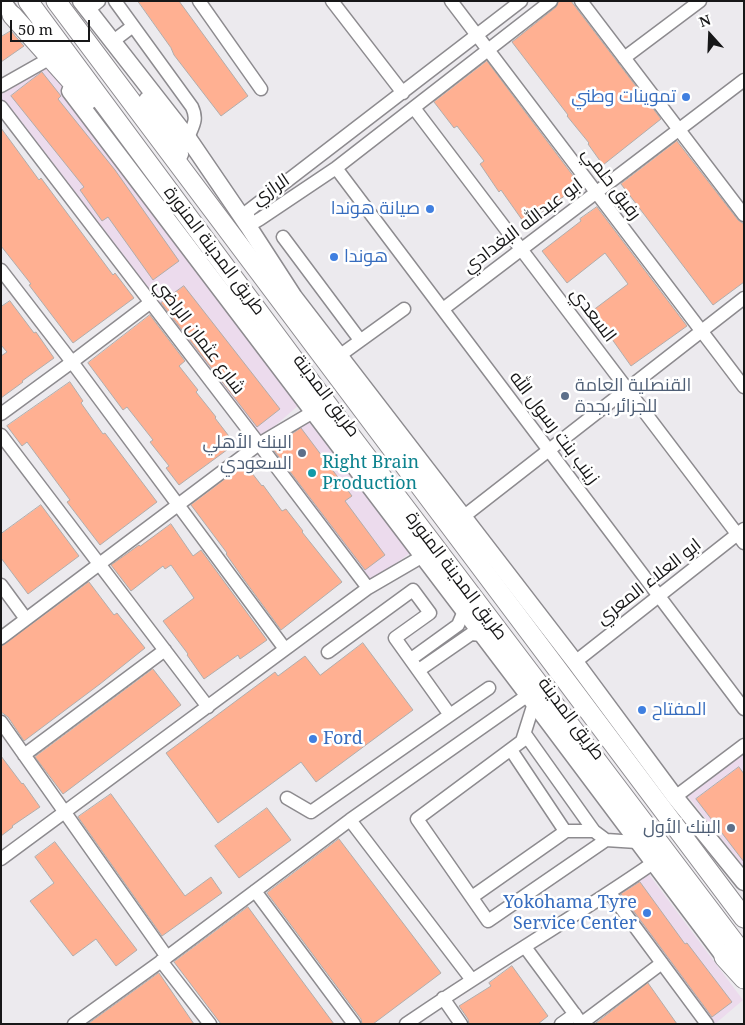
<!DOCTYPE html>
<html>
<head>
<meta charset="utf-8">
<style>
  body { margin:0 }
  #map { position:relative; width:745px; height:1025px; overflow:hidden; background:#eceaee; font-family:"Noto Serif",serif }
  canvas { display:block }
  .frame { position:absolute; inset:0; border:2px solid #171718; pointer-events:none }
  .north { position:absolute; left:685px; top:10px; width:50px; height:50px; -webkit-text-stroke:4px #fff; paint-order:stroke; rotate:340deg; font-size:14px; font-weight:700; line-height:20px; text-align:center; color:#171718 }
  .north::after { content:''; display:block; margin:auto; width:18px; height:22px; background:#171718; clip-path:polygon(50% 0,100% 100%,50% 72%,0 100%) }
  .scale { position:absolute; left:10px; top:20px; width:80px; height:22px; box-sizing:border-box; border:2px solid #171718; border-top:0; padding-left:6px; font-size:15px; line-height:18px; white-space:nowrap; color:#171718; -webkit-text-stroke:4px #fff; paint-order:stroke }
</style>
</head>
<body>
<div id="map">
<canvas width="745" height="1025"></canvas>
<div class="frame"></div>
<div class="north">N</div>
<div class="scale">50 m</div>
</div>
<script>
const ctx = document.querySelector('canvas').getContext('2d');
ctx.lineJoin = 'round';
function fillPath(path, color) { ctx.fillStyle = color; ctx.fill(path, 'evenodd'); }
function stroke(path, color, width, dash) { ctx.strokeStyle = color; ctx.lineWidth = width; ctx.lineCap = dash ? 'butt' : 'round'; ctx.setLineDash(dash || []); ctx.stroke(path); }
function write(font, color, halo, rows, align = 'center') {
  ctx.font = font + ' "Noto Serif",Cairo,serif'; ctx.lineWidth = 5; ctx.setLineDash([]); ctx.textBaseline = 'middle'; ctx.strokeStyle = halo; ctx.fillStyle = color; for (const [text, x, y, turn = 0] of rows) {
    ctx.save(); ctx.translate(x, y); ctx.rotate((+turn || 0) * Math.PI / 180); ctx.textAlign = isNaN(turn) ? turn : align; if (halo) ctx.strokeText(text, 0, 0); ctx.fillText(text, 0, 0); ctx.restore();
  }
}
const commercial = new Path2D(`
  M42,58L300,404L260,439L1,104V88Z
  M310,412L414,550L369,583L264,446Z
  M744,750V867L686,794Z
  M648,873L743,1000L715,1024H712L613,894Z`);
const building = new Path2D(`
  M138,1H179L248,96L221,116L174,55L171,48Z
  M559,1H571L661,119L603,165L588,144L589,143L567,116L568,115L512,42L556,7Z
  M11,31L24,46L1,62V37Z
  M487,61L580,185L525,224L501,190L499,192L480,164L484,161L457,126L454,128L434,102Z
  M42,72L61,96L58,99L115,170L179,261L153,280L108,217L102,221L80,190L84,187L11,96Z
  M1,128L39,180L41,178L113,275L115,273L134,298L73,343L29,285L31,284L1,246Z
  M677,141L738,220L744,224V282L713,305L621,184Z
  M597,207L687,326L631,366L592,311L628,284L605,253L567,283L542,251L581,221L580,219Z
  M184,286L280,409L257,427L161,303Z
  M10,301L34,333L36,332L54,358L22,381L23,382L1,398V356L7,352L1,345V307Z
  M150,315L185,361L179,366L198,390L196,392L216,417L215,418L235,444L179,485L166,468L169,466L150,442L153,440L127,407L123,410L88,363Z
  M70,382L83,401L81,403L103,434L105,433L157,502L100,545L67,502L70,500L27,442L22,446L7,426Z
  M301,428L352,496L345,501L385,555L365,570L272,448Z
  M245,464L262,486L263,485L282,511L286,509L303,531L302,532L342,582L281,630L245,581L226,554L227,553L191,505Z
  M41,505L79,556L28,594L1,558V534Z
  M171,524L193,556L201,550L267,640L240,659L238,655L204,679L187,655L188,654L163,621L194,598L171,565L165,569L163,566L131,591L111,565L139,545L140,546Z
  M89,582L114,615L117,613L145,648L100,684L24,741L8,717L1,712V647Z
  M363,643L413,710L316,782L301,762L218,823L166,753L275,672L278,676L305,656L320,675Z
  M153,669L181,705L63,794L35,757Z
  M1,756L22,784L23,783L40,807L12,826L13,827L1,836Z
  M739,767L744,774V862L696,799Z
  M111,794L185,896L211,877L222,893L162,936L78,817Z
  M267,808L291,840L239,878L215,846Z
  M339,839L441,973L373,1024H362L361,1019L267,893Z
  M55,842L137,950L116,966L96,939L73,956L30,901L54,883L35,857Z
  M640,882L685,944L687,943L732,1002L712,1017L621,894Z
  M248,907L294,970L334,1024H221L174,962Z
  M512,966L548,1016L538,1024H469L468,1019L459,1006L491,986L489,983Z
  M159,973L194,1024H88Z
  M648,983L677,1024H595Z`);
const minor = new Path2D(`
  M115,1L192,107C198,120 193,125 188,138
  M199,1L261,89
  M332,1L403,93
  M451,1L744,387
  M521,1L248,211V226L260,219L336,168L551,1
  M581,1L744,215
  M88,10L99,1
  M112,42L133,26
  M624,58L700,1
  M1,86L47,60
  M1,107L259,444L368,588
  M414,108L744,543
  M336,168L744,709
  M283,237L360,340
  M1,270L72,362L285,649
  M443,309L744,80
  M339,356L404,309
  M1,414L72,362L151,302
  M1,435L208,707
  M463,517L744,298
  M1,585L26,619
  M1,638L259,444L313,412
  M328,652L413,590L430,613L395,638L450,715L489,688
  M411,659L458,625L464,611
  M575,662L744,529
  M419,670L471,634L482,635
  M534,703L522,741L417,819L488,921L606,840L637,842
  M1,722L167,957
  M525,734L594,831L606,840
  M511,750L565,831H594
  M24,755L165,650
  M675,797L744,745
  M287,798L311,812L450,715
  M350,820L472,980
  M1,859L368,588L423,556
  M255,891L354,1024
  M610,893L707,1024
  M472,897L566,831
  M525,947L582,1024
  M161,961L210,1024
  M443,998L461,1024
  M582,1023L662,963
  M74,1024L167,957L350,820L528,695
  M406,1024C487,968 572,919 653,863
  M561,1024L575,1014`);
const major = new Path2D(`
  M2,1L20,25
  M81,1L188,138L248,226L294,297L575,662L675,797L744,882
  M70,91L528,695L732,967
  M147,100L180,154`);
const highway = new Path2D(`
  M28,1L344,427L744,955
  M56,1L744,918
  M12,15L88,100
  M724,957L744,979`);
const markers = [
  [686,97,5,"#3f7fe0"],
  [430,209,5,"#3f7fe0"],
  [334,257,5,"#3f7fe0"],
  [565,396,5,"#5c6f8a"],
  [302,453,5,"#5c6f8a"],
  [312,473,5,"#0f9aa8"],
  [642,710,5,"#3f7fe0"],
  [313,739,5,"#3f7fe0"],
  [731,828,5,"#5c6f8a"],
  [647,913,5,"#3f7fe0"]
];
const shopNames = [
  ["تموينات وطني",676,97],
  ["صيانة هوندا",420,209],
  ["هوندا",344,257,"left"],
  ["المفتاح",652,710,"left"],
  ["Ford",323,739,"left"],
  ["Yokohama Tyre",637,903],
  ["Service Center",637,924]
];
const streetNames = [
  ["رفيق حلمي",611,184,53],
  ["الرازي",271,190,-34],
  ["ابو عبدالله البغدادي",523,226,-37],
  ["طريق المدينة المنورة",214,251,53],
  ["السعدي",593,315,53],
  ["شارع عثمان الراضي",199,337,53],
  ["طريق المدينة",326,396,53],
  ["زينب بنت رسول الله",554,428,53],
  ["طريق المدينة المنورة",456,576,53],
  ["ابو العلاء المعري",649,582,-38],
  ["طريق المدينة",571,719,53]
];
const serviceNames = [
  ["القنصلية العامة",575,386,"left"],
  ["للجزائر بجدة",575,407,"left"],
  ["البنك الأهلي",292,443],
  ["السعودي",292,464],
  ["البنك الأول",721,828]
];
const cultureNames = [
  ["Right Brain",322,463],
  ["Production",322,484]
];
fillPath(commercial, '#ecdbed');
fillPath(building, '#ffb092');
stroke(building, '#b1adab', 1);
stroke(minor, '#8d8b8f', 15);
stroke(major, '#8d8b8f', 19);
stroke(highway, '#8d8b8f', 21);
stroke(minor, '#fff', 12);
stroke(major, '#fff', 16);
stroke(highway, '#fff', 19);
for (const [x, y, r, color] of markers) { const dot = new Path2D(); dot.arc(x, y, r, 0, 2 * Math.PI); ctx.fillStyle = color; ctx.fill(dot); stroke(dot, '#fff', 2); }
write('18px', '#366cbe', '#fff', shopNames, 'right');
write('18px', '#171718', '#fff', streetNames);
write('18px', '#4e5e75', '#fff', serviceNames, 'right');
write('18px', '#0d838f', '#fff', cultureNames, 'left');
</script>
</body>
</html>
